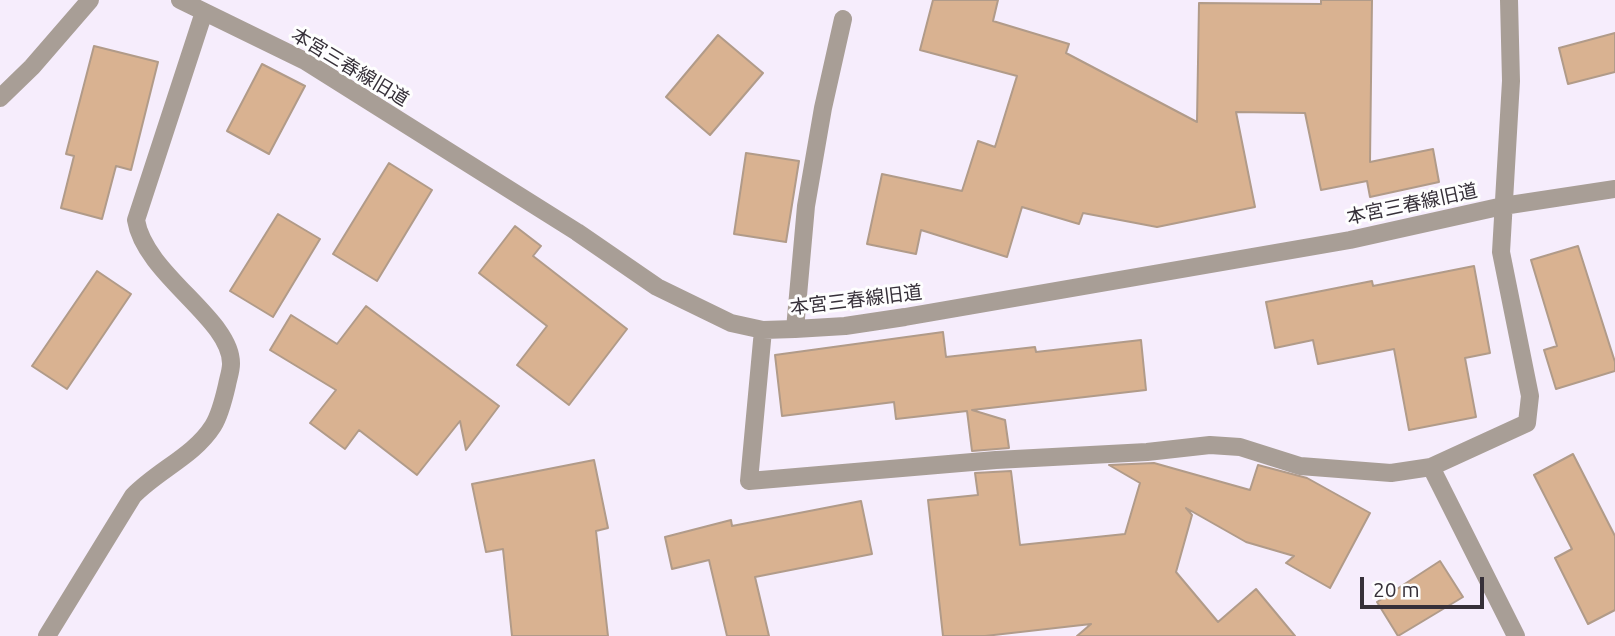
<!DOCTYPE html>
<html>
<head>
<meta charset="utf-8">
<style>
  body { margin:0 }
  #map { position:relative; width:1615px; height:636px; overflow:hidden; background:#f6edfc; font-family:Ubuntu,sans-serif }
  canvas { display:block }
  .scale { position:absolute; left:1360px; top:577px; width:124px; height:32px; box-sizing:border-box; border:4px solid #363039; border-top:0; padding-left:9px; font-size:21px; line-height:24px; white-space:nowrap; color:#363039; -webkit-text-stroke:5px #fefefe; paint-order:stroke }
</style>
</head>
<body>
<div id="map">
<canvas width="1615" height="636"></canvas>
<div class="scale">20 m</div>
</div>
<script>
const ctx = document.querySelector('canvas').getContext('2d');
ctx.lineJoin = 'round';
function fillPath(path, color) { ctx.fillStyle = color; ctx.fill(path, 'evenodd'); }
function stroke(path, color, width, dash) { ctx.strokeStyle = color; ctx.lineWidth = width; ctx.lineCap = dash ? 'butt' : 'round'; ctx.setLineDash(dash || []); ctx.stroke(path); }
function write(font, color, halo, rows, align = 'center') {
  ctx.font = font + ' Ubuntu,"Noto Sans JP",sans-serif'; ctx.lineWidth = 6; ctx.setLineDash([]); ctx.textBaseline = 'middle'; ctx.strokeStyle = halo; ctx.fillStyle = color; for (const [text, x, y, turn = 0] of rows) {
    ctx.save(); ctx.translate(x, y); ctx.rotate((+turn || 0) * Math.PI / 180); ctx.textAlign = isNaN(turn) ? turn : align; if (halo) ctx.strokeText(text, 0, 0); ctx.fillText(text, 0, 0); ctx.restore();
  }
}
const building = new Path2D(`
  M933,0H998L993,21L1069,44L1066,53L1197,122L1199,3L1321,4V0H1372L1370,162L1433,149L1439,182L1370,197L1367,181L1321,190L1305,113L1236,112L1255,207L1157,227L1083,213L1079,224L1022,207L1007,257L921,230L916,254L867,244L882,174L962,191L978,141L995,147L1017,76L920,50Z
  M1615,33V72L1568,84L1559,48Z
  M718,35L763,73L710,135L666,97Z
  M94,46L158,62L131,170L116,166L102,219L61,208L74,156L66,154Z
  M262,64L305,86L269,154L227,131Z
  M746,153L799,161L786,242L734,234Z
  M389,163L432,190L377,281L333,254Z
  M278,214L320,239L273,317L230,291Z
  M515,226L541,246L533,256L627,329L569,405L517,365L547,326L479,273Z
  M1578,246L1615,362V371L1556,389L1544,350L1557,346L1531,260Z
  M1474,266L1490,353L1465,358L1476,417L1409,430L1394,349L1318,364L1313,340L1275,348L1266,302L1372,281L1373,286Z
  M97,271L131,294L67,389L32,366Z
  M366,306L499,406L466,450L460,421L417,475L359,430L345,449L310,423L336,390L270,350L291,315L337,344Z
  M943,332L946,357L1035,347L1036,352L1141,340L1146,390L972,410L1005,420L1009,448L972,451L967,411L896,419L894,402L782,416L775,355Z
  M1573,454L1615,536V610L1588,624L1555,558L1572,549L1534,475Z
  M594,460L608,528L596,531L608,636H512L503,549L486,552L472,484Z
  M1154,463L1250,490L1258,465L1307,478L1370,513L1330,588L1286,563L1294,556L1246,542L1186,508L1192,515L1176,572L1218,622L1256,589L1295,636H1077L1091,624L985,636H943L928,500L978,495L975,473L1011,471L1020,545L1125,534L1140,483L1109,465Z
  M861,501L872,554L755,577L769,636H727L709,560L672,569L665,537L731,520L732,526Z
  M1440,561L1463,597L1398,636L1377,602Z`);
const minor = new Path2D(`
  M180,0L305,61L577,232L657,287L731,323L763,330L795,329L845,326L905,317L1350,240L1503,206L1615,189
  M0,98L32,67L90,0
  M795,329L806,206L823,108L843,19
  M763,330L749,481L996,460L1147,452L1210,445L1240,447L1300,466L1391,473L1431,467L1527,423L1530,396L1501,252L1511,81L1509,0
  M1431,467L1516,636
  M47,636L133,496C158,470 194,456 213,426C220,415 224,398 227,385C228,379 231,371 231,364C232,319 145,275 136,220L204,12`);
const streetNames = [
  ["本宮三春線旧道",350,67,31],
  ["本宮三春線旧道",1412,204,-12],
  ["本宮三春線旧道",856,300,-7]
];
fillPath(building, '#d9b291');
stroke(building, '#b19b89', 2);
stroke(minor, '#a89e96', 18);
write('19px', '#363039', '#fefefe', streetNames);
</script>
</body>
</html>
